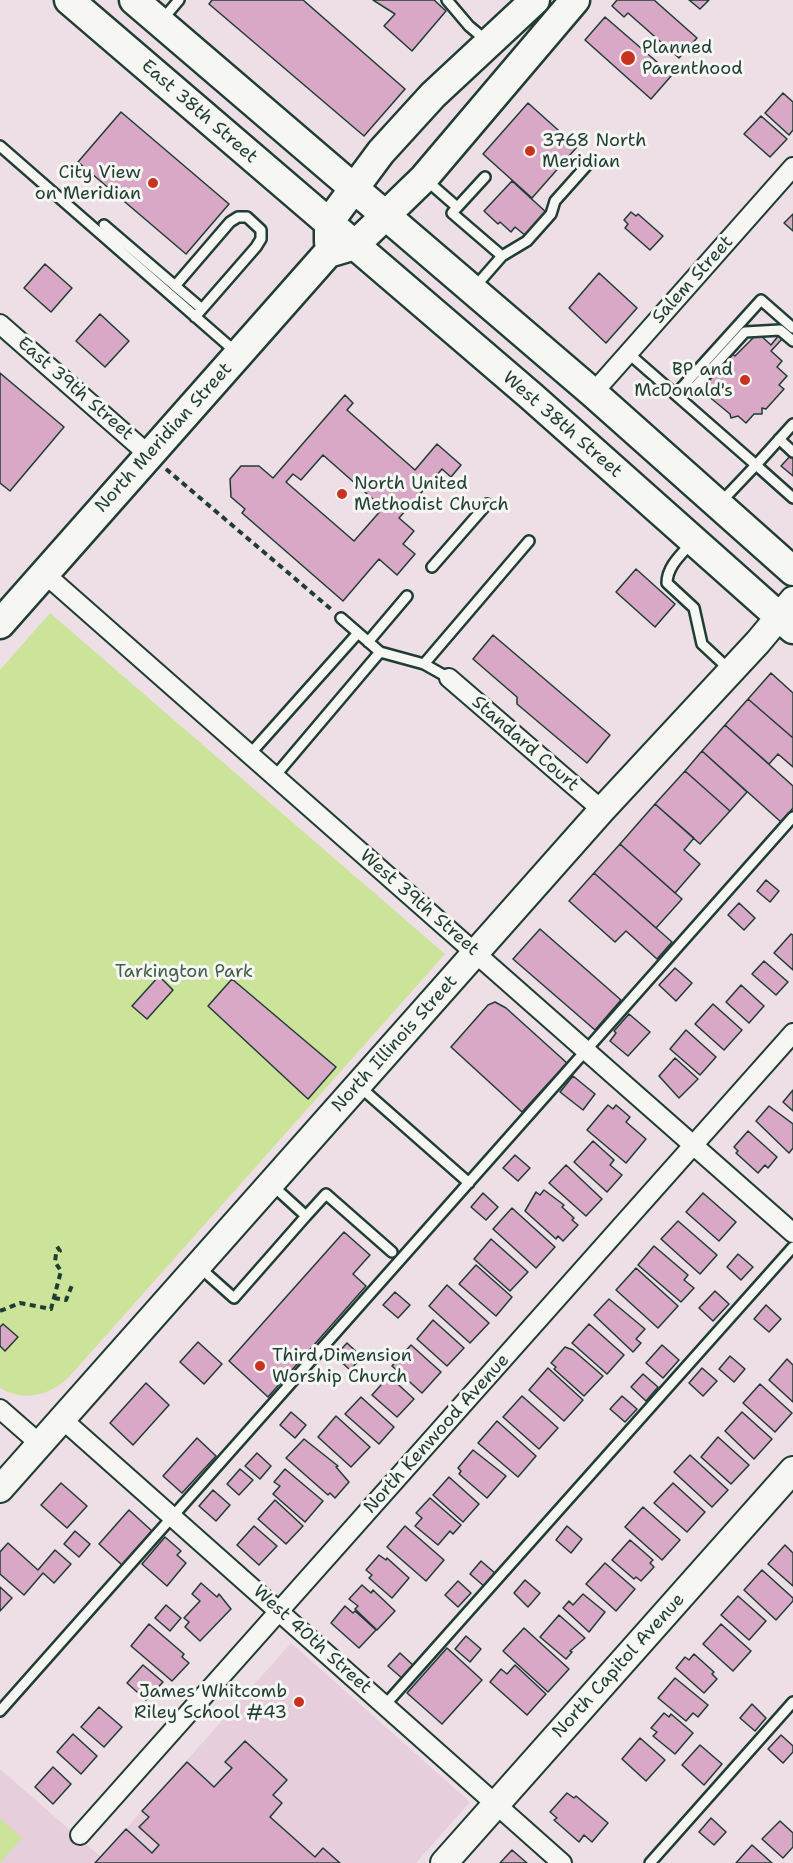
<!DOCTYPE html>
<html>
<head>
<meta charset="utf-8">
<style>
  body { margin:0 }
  canvas { display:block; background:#eddfe5 }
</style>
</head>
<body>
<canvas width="793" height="1863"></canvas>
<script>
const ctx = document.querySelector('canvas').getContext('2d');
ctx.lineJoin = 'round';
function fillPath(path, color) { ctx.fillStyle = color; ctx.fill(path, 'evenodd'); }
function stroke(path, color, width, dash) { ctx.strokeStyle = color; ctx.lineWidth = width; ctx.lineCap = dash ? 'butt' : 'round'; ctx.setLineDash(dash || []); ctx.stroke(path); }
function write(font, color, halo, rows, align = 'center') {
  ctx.font = font + ' "Shantell Sans",sans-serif'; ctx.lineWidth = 6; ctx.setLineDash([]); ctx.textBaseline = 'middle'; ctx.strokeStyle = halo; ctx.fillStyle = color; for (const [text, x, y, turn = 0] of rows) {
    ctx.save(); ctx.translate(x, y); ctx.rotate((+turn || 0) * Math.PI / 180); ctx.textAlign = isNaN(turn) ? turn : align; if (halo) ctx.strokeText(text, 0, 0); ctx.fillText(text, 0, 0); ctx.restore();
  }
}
const built = new Path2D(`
  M291,1643L470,1802L416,1863H0V1769L101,1857Z`);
const green = new Path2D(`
  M50,613L445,954L69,1377C49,1396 24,1402 0,1388V670Z
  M0,1818L22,1838L0,1863Z`);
const building = new Path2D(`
  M212,0H303L405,89L364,136L209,4Z
  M373,0H434L446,11L412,51L384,26L395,14Z
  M617,0H654L697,38L679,58L628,13L624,17L612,6Z
  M689,0H709L700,9Z
  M605,17L672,75L651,99L585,40Z
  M783,93L793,102V130L789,135L765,113Z
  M528,103L577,147L532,198L483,154Z
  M121,112L229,204L186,254L78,162Z
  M761,116L787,139L770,157L744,134Z
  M512,181L547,213L526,236L515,227L511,232L500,222L498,224L484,211Z
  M631,212L636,216L638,214L663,236L650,250L625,228L628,224L624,220Z
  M793,214V231L784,223Z
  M45,264L72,288L51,312L24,288Z
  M599,273L637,308L606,343L569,308Z
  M100,314L129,341L105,367L76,341Z
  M758,333L771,345L779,335L783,338L771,351L782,361L777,367L787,376L779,385L784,389L766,409L762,408V414H754L746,423L738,416L731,418L730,414L707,395L702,387L729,351L735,356Z
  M0,373L64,427L10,491L0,483Z
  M345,395L353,403L347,410L415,470L437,444L461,465L451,477L442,469L399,518L414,531L403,544L415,554L397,575L379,559L343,601L242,513L245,509L231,497L230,479L241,466H259L273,478ZM323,455L383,508L354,541L286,482L293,474L301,480Z
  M793,453V476L781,466Z
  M636,569L675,604L655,627L616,592Z
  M493,635L610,735L587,763L517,704V697L473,659Z
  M771,673L793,693V738L748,699Z
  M748,699L793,738V767L778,754L769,764L725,725Z
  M725,725L793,786V808L781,822L702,751Z
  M702,751L747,792L730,811L685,771Z
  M685,771L730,811L700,844L655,804Z
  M655,804L694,838L684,850L700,864L675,893L620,844Z
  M620,844L682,899L656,928L594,873Z
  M594,873L672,942L657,959L626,931L615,942L569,901Z
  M766,880L779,891L770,902L757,891Z
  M739,903L755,918L744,930L728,915Z
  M540,929L621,1000L595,1030L513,959Z
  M791,934L793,935V970L774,953Z
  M764,961L788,982L776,995L752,974Z
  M675,968L692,983L676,1001L659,985Z
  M159,976L173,990L147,1019L132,1006Z
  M232,979L336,1067L308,1099L208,1006Z
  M741,985L764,1006L749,1023L726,1002Z
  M495,1002L506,1008L567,1063L522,1112L451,1047L488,1005Z
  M713,1004L742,1030L724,1050L695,1024Z
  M629,1014L650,1032L628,1056L610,1041L616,1033L614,1031Z
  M686,1030L716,1057L700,1075L670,1049Z
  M675,1058L698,1079L679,1098L659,1076Z
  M573,1076L595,1094L583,1110L560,1092Z
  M793,1090V1111L783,1102Z
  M608,1105L613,1109L616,1105L630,1117L626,1122L646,1139L626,1163L587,1130Z
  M769,1106L793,1124V1148L789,1153L756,1121Z
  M748,1131L777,1157L768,1168L765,1165L758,1173L736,1153L738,1151L734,1147Z
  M593,1141L614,1160L610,1165L622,1175L607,1192L574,1162Z
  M515,1155L530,1168L518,1181L503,1168Z
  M566,1165L602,1199L586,1216L549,1183Z
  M544,1190L564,1205L562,1207L574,1218L572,1220L578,1225L563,1241L558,1236L556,1239L525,1211L536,1192L540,1195Z
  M483,1193L498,1207L486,1220L471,1207Z
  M703,1193L736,1222L719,1241L686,1212Z
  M512,1208L555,1247L536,1268L493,1229Z
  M678,1221L717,1255L700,1274L661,1239Z
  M344,1232L370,1255L353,1274L366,1286L268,1397L229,1361Z
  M491,1239L528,1272L510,1291L474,1259Z
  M654,1246L688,1275L684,1280L694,1288L681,1302L638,1265Z
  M738,1254L753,1267L741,1280L727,1267Z
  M476,1265L512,1297L496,1316L459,1284Z
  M636,1268L678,1306L658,1328L616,1290Z
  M447,1285L489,1323L470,1343L429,1306Z
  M715,1291L729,1304L713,1321L699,1308Z
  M395,1292L410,1305L398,1318L383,1305Z
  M609,1299L645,1329L636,1339L641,1343L633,1352L594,1315Z
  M766,1305L781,1319L769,1332L754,1319Z
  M433,1320L464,1348L447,1366L417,1339Z
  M3,1324L18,1337L5,1351L0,1346V1327Z
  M589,1324L624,1355L607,1374L572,1343Z
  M198,1342L222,1364L204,1384L180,1362Z
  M347,1343L362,1357L350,1370L335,1356Z
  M411,1345L441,1372L422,1393L392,1366Z
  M662,1345L679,1360L663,1378L646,1363Z
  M565,1347L573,1350L603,1376L584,1396L554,1369L556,1367L551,1363Z
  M730,1356L745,1369L734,1382L719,1369Z
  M787,1359L793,1365V1402L769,1380Z
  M548,1368L583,1400L564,1421L529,1390Z
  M702,1368L717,1381L703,1396L689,1383Z
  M643,1374L658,1387L646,1401L631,1387Z
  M389,1376L414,1399L397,1417L372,1395Z
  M146,1383L169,1405L133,1445L110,1423Z
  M760,1384L792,1413L775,1432L743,1403Z
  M522,1396L558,1428L539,1449L503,1417Z
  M622,1396L637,1409L625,1422L610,1409Z
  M361,1397L394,1427L379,1444L345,1414Z
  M291,1412L306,1425L295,1438L280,1425Z
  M742,1412L772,1439L754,1459L725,1431Z
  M336,1416L370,1447L351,1467L318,1437Z
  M497,1421L536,1456L518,1477L478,1443Z
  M718,1437L749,1465L731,1484L701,1457Z
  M197,1438L216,1456L182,1493L163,1476Z
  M304,1439L338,1466L336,1467L349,1482L335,1498L330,1493L328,1495L286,1458Z
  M473,1450L506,1476L487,1498L459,1474L461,1471L458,1468Z
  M257,1453L271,1466L260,1479L245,1466Z
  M690,1455L728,1490L712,1507L674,1472Z
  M240,1469L253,1480L239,1495L227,1484Z
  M285,1469L323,1501L305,1522L273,1494L280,1486L274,1482Z
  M449,1477L479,1504L463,1522L433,1495Z
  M61,1483L87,1506L67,1528L41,1505Z
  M673,1483L705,1512L687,1532L654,1503Z
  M213,1490L230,1505L216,1521L199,1506Z
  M430,1498L461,1525L453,1534L450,1531L438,1545L415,1526L422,1518L416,1513Z
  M275,1500L303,1526L286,1544L258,1519Z
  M643,1507L680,1540L662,1560L625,1527Z
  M129,1510L152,1531L122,1565L99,1544Z
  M254,1526L277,1546L259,1565L237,1545Z
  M405,1526L444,1560L426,1581L387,1547Z
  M567,1526L582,1539L571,1553L556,1540Z
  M75,1531L90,1544L79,1557L64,1544Z
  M165,1537L181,1551L177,1555L186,1563L167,1586L142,1564Z
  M630,1540L653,1560L650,1563L654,1567L641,1581L636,1577L634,1579L612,1560Z
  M8,1543L38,1570L55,1550L71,1564L54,1583L43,1573L24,1595L0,1574V1552Z
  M785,1545L793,1553V1586L768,1564Z
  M379,1555L386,1560L387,1558L409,1578L392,1598L369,1578L372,1575L366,1570Z
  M481,1561L496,1574L485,1587L470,1574Z
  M605,1563L635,1589L616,1611L586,1584Z
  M762,1570L793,1598V1601L776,1620L744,1590Z
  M525,1580L540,1593L528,1607L514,1593Z
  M458,1581L471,1593L458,1607L445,1595Z
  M201,1583L217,1597L219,1594L231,1609L200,1641L185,1627L189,1622L184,1618L200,1601L192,1594Z
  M362,1585L371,1593L373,1590L395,1611L377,1630L355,1609L358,1606L349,1599Z
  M0,1587L12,1598L0,1611Z
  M583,1594L605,1612L589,1632L563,1608L569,1601L573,1605Z
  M738,1596L766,1621L749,1640L721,1615Z
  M166,1605L181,1618L170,1631L155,1618Z
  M345,1606L353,1613L355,1611L376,1630L359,1648L331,1623Z
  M559,1615L585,1638L570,1651L572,1652L566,1659L540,1637Z
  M149,1624L184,1654L182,1657L189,1663L172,1681L131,1646Z
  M721,1624L751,1651L733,1671L703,1644Z
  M524,1628L569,1669L548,1692L503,1651Z
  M466,1636L481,1649L470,1662L455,1649Z
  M447,1648L482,1680L442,1724L407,1693Z
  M400,1653L415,1667L403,1679L388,1666Z
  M694,1654L714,1672L712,1674L717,1679L704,1693L676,1668L685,1657L689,1660Z
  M143,1665L163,1682L146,1700L127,1683Z
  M515,1665L546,1694L527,1715L490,1682L501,1669L507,1674Z
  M675,1678L708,1705L698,1717L693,1713L686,1721L658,1698Z
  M752,1704L766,1718L755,1731L740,1718Z
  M99,1707L122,1727L104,1747L81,1727Z
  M664,1713L669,1717L671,1714L693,1733L675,1754L653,1736L657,1732L651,1728Z
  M73,1734L97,1756L81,1774L57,1752Z
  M781,1735L793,1746V1752L783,1763L768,1749Z
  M640,1738L665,1760L646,1781L622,1759Z
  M245,1741L287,1780L273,1795L282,1803L270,1817L315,1857L323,1848L340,1863H95L126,1829L152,1853L159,1845L139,1827L149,1817L142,1811L187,1762L214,1787L232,1768L225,1762Z
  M700,1745L722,1764L704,1785L682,1765Z
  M53,1767L71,1784L53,1804L35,1787Z
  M567,1793L574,1798L576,1796L608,1823L592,1842L584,1835L579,1842L554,1820L557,1818L550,1812Z
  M711,1818L726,1832L714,1845L699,1832Z
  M780,1821L793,1833V1847L783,1858L762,1839Z
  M752,1845L772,1863H736Z
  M512,1850L527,1863H500Z`);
const path = new Path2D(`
  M166,469L332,610
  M54,1298L66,1300L73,1283
  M0,1311L20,1303L51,1309L61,1271L55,1262L56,1254L60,1251L56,1245`);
const lane = new Path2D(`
  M447,0L469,26L487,41
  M162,20L179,0
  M0,146L237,353
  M485,177L452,213L502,256
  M425,179L457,207
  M104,225L202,309
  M175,286L230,222L238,217H247L261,230V239L256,247L195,317
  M474,288L502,256L527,241L551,214L555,201L588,164
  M628,353L756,465L793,424
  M683,386L694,388L745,332L780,330L793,341
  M676,394L761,300L793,328
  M779,439L793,452
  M720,503L756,465L793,498
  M692,542C682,554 667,566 667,583L694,608L702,644L731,671
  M432,567L487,504
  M341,618L380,652L424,664L449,678
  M368,642L407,596
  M424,664L529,541
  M250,754L358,633
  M275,776L380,652
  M360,1087L469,1183
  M306,1216L326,1194L392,1252
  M198,1266L234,1298L306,1216L272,1185
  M385,1705L793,1247
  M0,1711L793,817
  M650,1863L793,1702`);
const street = new Path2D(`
  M0,324L149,455
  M593,393L793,167
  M45,574L793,1233
  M449,678L602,810
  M0,1409L40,1444
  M62,1419L562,1863
  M80,1835L793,1033`);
const secondary = new Path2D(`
  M0,1489L602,810L758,642L793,600
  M444,1863L793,1470`);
const primary = new Path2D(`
  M69,0L531,396L793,629
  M134,0L593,393L793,571
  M329,242V222L381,152L433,95L535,0
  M0,624L328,253L355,245L424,178L575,0`);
const markers = [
  [628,58,8,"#c8321e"],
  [530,151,6,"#c8321e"],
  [153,183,6,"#c8321e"],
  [745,380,6,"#c8321e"],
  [342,494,6,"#c8321e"],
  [260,1366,6,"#c8321e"],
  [299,1702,6,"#c8321e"]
];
const poiNames = [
  ["Planned",642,48],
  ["Parenthood",642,69],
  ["3768 North",542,141],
  ["Meridian",542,162],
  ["City View",141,173,"right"],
  ["on Meridian",141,194,"right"],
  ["BP and",733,370,"right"],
  ["McDonald's",733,391,"right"],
  ["North United",354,484],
  ["Methodist Church",354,505],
  ["Third Dimension",272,1356],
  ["Worship Church",272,1377],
  ["James Whitcomb",287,1692,"right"],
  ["Riley School #43",287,1713,"right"]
];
const streetNames = [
  ["East 38th Street",199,112,41],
  ["Salem Street",693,280,-48],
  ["East 39th Street",75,389,41],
  ["West 38th Street",562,425,41],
  ["North Meridian Street",164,438,-48],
  ["Standard Court",525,744,41],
  ["West 39th Street",419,903,41],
  ["North Illinois Street",395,1044,-48],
  ["North Kenwood Avenue",437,1434,-48],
  ["West 40th Street",312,1640,42],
  ["North Capitol Avenue",619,1666,-48]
];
const parkNames = [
  ["Tarkington Park",184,972]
];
fillPath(built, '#e7cedc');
fillPath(green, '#cbe49a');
fillPath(building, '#d9a8c7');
stroke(building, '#1f3d34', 1.5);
stroke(lane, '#1f3d34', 14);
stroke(street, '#1f3d34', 22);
stroke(secondary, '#1f3d34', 30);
stroke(primary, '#1f3d34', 33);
stroke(path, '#1f3d34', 4, [6, 4.5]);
stroke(lane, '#f6f6f2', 9);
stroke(street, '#f6f6f2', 18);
stroke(secondary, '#f6f6f2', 26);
stroke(primary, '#f6f6f2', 28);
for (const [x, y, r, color] of markers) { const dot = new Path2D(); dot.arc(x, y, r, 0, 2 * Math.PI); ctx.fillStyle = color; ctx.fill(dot); stroke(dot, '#f6f6f2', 2); }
write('18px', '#1f3d34', '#f6f6f2', poiNames, 'left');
write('18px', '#1f3d34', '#f6f6f2', streetNames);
write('18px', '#415e48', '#f6f6f2', parkNames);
</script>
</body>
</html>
